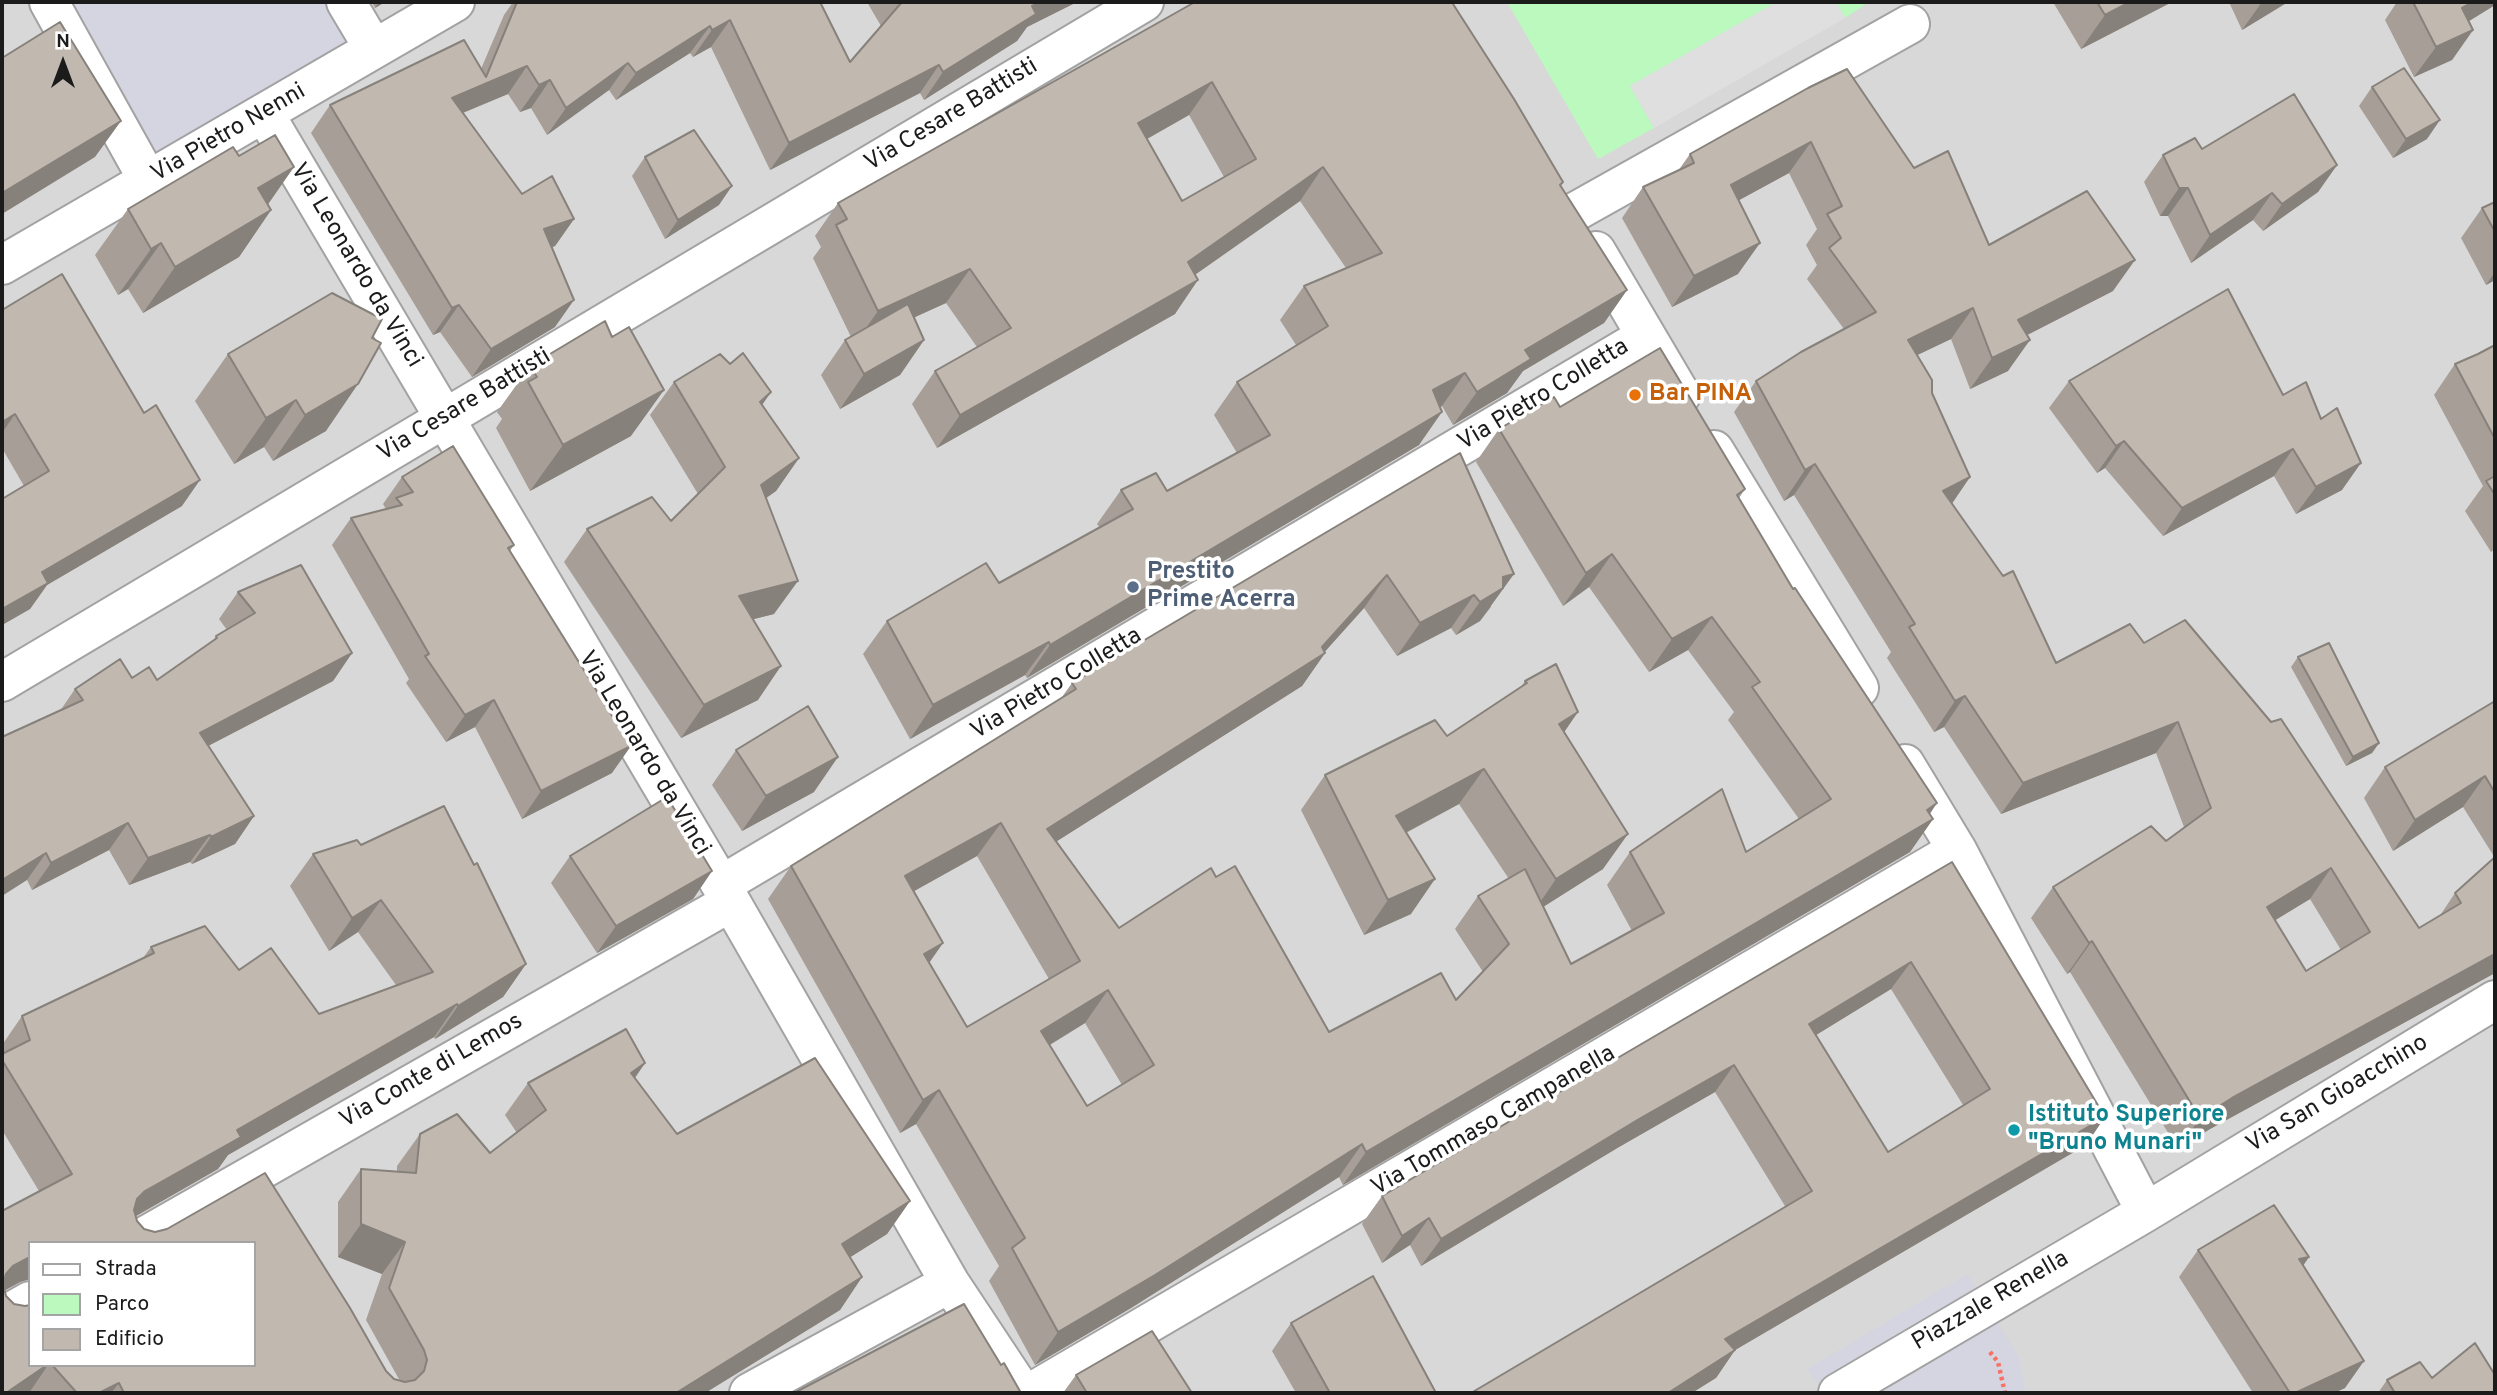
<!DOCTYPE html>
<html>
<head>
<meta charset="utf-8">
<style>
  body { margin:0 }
  #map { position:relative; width:2497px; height:1395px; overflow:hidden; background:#ede8e0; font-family:Overpass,sans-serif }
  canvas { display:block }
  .frame { position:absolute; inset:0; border:4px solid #1b1b1b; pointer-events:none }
  .legend { position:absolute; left:28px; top:1241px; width:228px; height:126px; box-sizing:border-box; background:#fff; border:2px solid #a4a4a4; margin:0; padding:9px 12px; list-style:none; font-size:21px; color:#1b1b1b }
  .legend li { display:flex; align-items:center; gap:14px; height:35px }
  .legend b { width:35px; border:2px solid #a4a4a4 }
  .north { position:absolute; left:28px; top:28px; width:70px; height:70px; -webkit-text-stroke:5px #fff; paint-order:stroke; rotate:0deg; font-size:19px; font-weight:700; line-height:28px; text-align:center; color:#1b1b1b }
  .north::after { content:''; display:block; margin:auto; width:24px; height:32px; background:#1b1b1b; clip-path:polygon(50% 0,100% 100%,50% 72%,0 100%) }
</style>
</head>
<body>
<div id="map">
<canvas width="2497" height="1395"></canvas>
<div class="frame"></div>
<ul class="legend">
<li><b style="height:9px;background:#fff"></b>Strada</li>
<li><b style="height:19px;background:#bbf9bf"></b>Parco</li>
<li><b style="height:19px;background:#c1b8b0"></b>Edificio</li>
</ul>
<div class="north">N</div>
</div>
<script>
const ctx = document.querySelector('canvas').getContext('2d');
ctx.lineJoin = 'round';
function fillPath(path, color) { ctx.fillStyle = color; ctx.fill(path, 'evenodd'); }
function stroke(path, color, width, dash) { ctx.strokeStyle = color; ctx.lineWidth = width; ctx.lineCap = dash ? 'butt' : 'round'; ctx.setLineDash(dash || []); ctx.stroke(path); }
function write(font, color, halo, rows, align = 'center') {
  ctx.font = font + ' Overpass,sans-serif'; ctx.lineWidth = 7; ctx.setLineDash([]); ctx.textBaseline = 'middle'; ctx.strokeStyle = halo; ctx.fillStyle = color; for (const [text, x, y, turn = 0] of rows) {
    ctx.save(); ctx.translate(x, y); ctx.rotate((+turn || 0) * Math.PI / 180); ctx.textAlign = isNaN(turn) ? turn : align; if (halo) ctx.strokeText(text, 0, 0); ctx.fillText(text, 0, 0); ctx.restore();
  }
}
const residential = new Path2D(`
  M2,2H2495V1393H2ZM30,1243H254V1365H30Z`);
const park = new Path2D(`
  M1507,2H1777L1630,86L1654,128L1598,159Z
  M1836,2H1869L1845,18Z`);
const parking = new Path2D(`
  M1777,2H1836L1845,18L1654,128L1630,86Z`);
const plaza = new Path2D(`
  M49,2H346L374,49L148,180Z
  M1967,1274L2019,1357L2025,1393H1825L1807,1369Z`);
const path = new Path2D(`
  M1990,1352L1998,1362L2005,1393`);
const street = new Path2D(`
  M49,2L148,180
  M346,2L374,49
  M264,113L731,902L950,1283L1023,1393
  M1573,213L1910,24
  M1596,251L1681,395
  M2,265L455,2
  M1714,450L1859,688
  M2,682L1144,2
  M1905,764L1957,850L2146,1212
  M721,885L1646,336
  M133,1243L731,902
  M2,1317L30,1301
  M749,1393L950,1283
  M1030,1393L1957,850
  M1838,1393L2146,1212L2495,1000`);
const wall = new Path2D(`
  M372,2H385L375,8Z
  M513,2H820L850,62L881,26L867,2H1077L1027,27L1017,41L924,100L920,93L770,170L711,47L693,57L690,53L616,100L609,90L547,135L531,108L520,112L508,94L463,113L522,194L574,219L555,246L552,247L555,327L472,377L440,332L433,335L311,133L330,105L481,69L504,15Z
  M1455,2L1453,5L1561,186L1627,290L1604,323L1523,371L1507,393L1453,425L1442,406L1440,407L1419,445L1027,678L1025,675L910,739L863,654L887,621L999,583L1100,528L1097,524L1121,490L1167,491L1237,453L1214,415L1237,382L1296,345L1280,320L1304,286L1346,268L1300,201L1195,274L1175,314L937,448L912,404L935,371L977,347L946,303L914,317L924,340L900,375L840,409L821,375L845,340L851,337L813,258L821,247L815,236L838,203ZM1189,115L1224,177L1182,201L1147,139Z
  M2053,2H2172L2081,49Z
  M2229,2H2288L2242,30Z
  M2397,2H2495V5L2469,21L2473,30L2452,60L2414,77L2385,20Z
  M2372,87L2427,139L2393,158L2359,106Z
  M1808,88L1914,168L1989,245L2113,291L2027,335L2008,371L1970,389L1951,339L1917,355L1932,393L1970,477L1952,503L2056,663L2144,643L2419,928L2439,917L2455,893L2495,858L2463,807L2393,851L2364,798L2385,767L2495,701V973L2210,1129L2178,1149L2070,972L2067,974L2031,918L2053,887L2166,841L2184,827L2156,753L2001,814L1944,727L1934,732L1887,658L1891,652L1794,495L1784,501L1734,412L1756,381L1844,329L1807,279L1817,265L1806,245L1817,229L1789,173L1739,200L1738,274L1672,307L1622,218L1643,187L1678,171L1690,154ZM2310,899L2341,950L2306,971L2275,920Z
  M2202,149L2337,165L2318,192L2263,231L2253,220L2191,263L2168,216H2160L2144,182L2163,155Z
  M645,157L719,205L665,239L632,176Z
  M2495,202V280L2486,285L2461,238L2482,208Z
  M268,205L271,210L239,257L143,313L128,289L118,295L95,255L128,209Z
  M332,293L326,431L273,461L264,447L234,464L195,401L228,354Z
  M2,310L182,506L47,585L30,609L2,625V499L24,486L2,448Z
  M2495,345V549L2491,552L2465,511L2483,486L2434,395L2455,364L2478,354Z
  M730,364L771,392L762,405L799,458L776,491L766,498L774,614L753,619L758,700L681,738L564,562L587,529L671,521L698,494L650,415L674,382Z
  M530,366L631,436L530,491L496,428L502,419L497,412Z
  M2069,381L2283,395L2342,490L2296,514L2274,476L2163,536L2105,468L2097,473L2049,408Z
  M1560,407L1745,489L1739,498L1793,589L1933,819L1910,852L1343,1185L1339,1177L1131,1308L1035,1365L989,1281L999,1266L916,1124L900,1133L768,899L791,866L1062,697L1072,683L1460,453L1491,607L1480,621L1456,635L1451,628L1397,656L1364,608L1325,651V653L1302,686L1057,841L1119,928L1216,877L1329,1032L1456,1000L1483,972L1455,929L1478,896L1509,879L1459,804L1406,833L1411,914L1364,935L1301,810L1325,775L1447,736L1521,687L1525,681L1564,732L1603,869L1543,907L1571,964L1632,931L1607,885L1630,852H1746L1799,819L1728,720L1734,712L1688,650L1649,672L1589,587L1563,606L1476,462L1499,429ZM977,856L1049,979L967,1027L929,962L943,943L914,891ZM1085,1023L1122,1085L1087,1106L1050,1045Z
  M402,477L514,545L510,551L612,773L522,819L475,727L446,742L406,683L409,679L332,545L351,518L386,509L383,504Z
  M238,592L352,653L333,681L208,746L254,816L235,844L192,864L190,862L129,885L109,850L32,890L27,880L60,711L75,689L132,678L157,680L213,641L216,636L227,630L219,619Z
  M2298,657L2379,743L2372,753L2346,766L2291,667Z
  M736,750L814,792L742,831L712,785Z
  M444,806L474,865L477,863L526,964L503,997L435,1039L434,1037L228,1155L218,1169L136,1216L137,1221L144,1229L155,1232L167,1229L265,1173L350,1308L386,1371L394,1379L400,1381L366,1320L382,1274L338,1257V1202L361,1169L397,1172V1166L420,1134L457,1114L490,1153L517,1133L505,1115L528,1083L626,1029L645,1063L635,1078L677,1134L815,1058L910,1201L887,1234L850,1257L862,1277L840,1310L705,1393H2V1211L39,1191L2,1130V1045L22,1016L143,958L151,947L205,926L239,970L271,948L319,1014L396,985L358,932L329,951L290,886L313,854L357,840L361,845ZM30,1243H254V1365H30V1305L25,1306L14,1304L6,1296L5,1290L20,1282L30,1279Z
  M570,856L712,871L693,899L597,953L551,883Z
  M1952,862L2086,1145L1735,1350L1716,1378L1785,1206L1715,1092L1619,1147L1421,1266L1410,1245L1382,1263L1362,1224L1382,1196ZM1891,989L1963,1105L1888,1152L1816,1035Z
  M2198,1250L2309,1257L2303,1265L2345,1388L2334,1393H2253L2179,1277Z
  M1291,1323L1436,1393H1296L1272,1351Z
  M1076,1375L1192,1393H1063Z
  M2432,1378L2495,1393H2378L2387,1380Z`);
const shadedWall = new Path2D(`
  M379,2H385L375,8Z
  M1041,2H1077L1027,27L1017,41L924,100L943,72L1032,6Z
  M2130,2H2172L2081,49L2105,15Z
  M2262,2H2288L2242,30Z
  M2473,2H2495V5L2440,39L2462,8Z
  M730,20L711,47L693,57L712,30Z
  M710,26L690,53L616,100L636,73Z
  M2473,30L2452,60L2414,77L2436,47Z
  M628,63L609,90L547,135L566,108Z
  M939,65L920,93L770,170L789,143Z
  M527,66L508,94L433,125L452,98Z
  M550,80L531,108L520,112L539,85Z
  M1212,82L1189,115L1115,157L1138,123Z
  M2440,120L2427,139L2393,158L2406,139Z
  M121,121L95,157L2,214V193Z
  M1811,142L1789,173L1710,216L1731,185Z
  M2337,165L2318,192L2263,231L2282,204Z
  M294,167L262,213L258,188Z
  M1323,167L1300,201L1165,296L1188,262Z
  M732,186L719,205L665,239L678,220Z
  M2179,188H2188L2168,216H2160Z
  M2272,193L2253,220L2191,263L2210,235Z
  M271,210L239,257L143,313L175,267Z
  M574,219L555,246L525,257L544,229Z
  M161,243L128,289L118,295L151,249Z
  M1760,243L1738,274L1672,307L1694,276Z
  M2135,260L2113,291L1996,351L2018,320Z
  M970,269L946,303L854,345L878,311Z
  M2495,272V280L2486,285Z
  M1198,280L1175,314L937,448L960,415Z
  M1627,290L1604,323L1523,371L1507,393L1453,425L1477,392L1525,350Z
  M574,300L555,327L472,377L491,349Z
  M459,305L440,332L433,335L452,308Z
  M1973,308L1951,339L1886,370L1908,340Z
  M924,340L900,375L840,409L864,374Z
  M2030,340L2008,371L1970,389L1992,358Z
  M1465,373L1442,406L1409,423L1433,390Z
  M358,384L326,431L273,461L305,415Z
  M664,390L631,436L530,491L563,445Z
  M771,392L748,425L760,402Z
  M296,400L264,447L234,464L266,418Z
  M1442,412L1419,445L1027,678L1050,645Z
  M15,414L2,433V422Z
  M2124,441L2105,468L2097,473L2116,446Z
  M2293,449L2274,476L2163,536L2182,508Z
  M799,458L776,491L738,518L761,485Z
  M2361,463L2342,490L2296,514L2316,487Z
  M1815,464L1794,495L1784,501L1805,470Z
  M1970,477L1949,508L1943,491Z
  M200,480L182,506L47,585L30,609L2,625V609L42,572Z
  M1612,554L1589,587L1563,606L1586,573Z
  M1514,574L1480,621L1456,635L1480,602L1503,577Z
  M1387,575L1364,608L1321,656L1325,653L1302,686L1024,862L1047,829L1322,647Z
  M798,581L774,614L715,629L739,596Z
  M1474,595L1451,628L1397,656L1420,623Z
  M1712,617L1688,650L1649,672L1672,639Z
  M1049,642L1025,675L910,739L933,705Z
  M352,653L333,681L181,760L200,733Z
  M781,666L758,700L681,738L704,705Z
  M1965,696L1944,727L1934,732L1955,701Z
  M494,700L475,727L446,742L465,715Z
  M1578,712L1554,747L1559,724Z
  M2178,722L2156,753L2001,814L2023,783Z
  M2379,743L2372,753L2346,766L2353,757Z
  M631,746L612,773L522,819L541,791Z
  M838,757L814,792L742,831L766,796Z
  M1484,769L1459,804L1371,851L1396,816Z
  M2485,776L2463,807L2393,851L2415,820Z
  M1937,803L1922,826L1933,819L1910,852L1343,1185L1366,1152Z
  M254,816L235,844L192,864L211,837Z
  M128,823L109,850L32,890L51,863Z
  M1001,823L977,856L882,909L905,876Z
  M1628,834L1603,869L1532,914L1556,879Z
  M210,835L190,862L129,885L148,858Z
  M46,853L27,880L2,896V880Z
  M2331,868L2310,899L2246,938L2267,907Z
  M712,871L693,899L597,953L616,926Z
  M1435,879L1411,914L1364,935L1388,900Z
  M381,900L358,932L329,951L352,918Z
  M2092,941L2070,972L2067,974L2089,943Z
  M943,943L920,976L924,954Z
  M2495,954V973L2210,1129L2178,1149L2200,1118L2232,1098Z
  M1911,962L1891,989L1790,1051L1809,1024Z
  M526,964L503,997L435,1039L458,1006Z
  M1108,990L1085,1023L1018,1064L1041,1031Z
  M457,1004L434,1037L228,1155L218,1169L122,1224L137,1199L145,1191L237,1130Z
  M645,1063L622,1096L631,1073Z
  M1734,1065L1715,1092L1619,1147L1421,1266L1441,1239L1639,1119Z
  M939,1090L916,1124L900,1133L923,1100Z
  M2105,1117L2086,1145L1706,1367L1725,1339Z
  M1362,1144L1339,1177L1131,1308L1035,1365L1058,1332Z
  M910,1201L887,1234L819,1277L842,1244Z
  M1429,1218L1410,1245L1382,1263L1402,1236Z
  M361,1224L405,1242L382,1274L338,1257Z
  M30,1257V1279L20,1282L2,1292L6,1274L13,1266Z
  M2309,1257L2290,1285L2299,1259Z
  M862,1277L840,1310L705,1393H676Z
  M1735,1350L1716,1378L1692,1393H1668Z
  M2364,1361L2345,1388L2334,1393H2295Z
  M47,1365H48L29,1393H6Z
  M119,1383L111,1393H99Z`);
const building = new Path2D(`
  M517,2H820L850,62L902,2H1041L1032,6L1036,14L943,72L939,65L789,143L730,20L712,30L710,26L636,73L628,63L566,108L550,80L539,85L527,66L452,98L522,194L552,176L574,219L544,229L574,300L491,349L459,305L452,308L330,105L464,40L486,77Z
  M1195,2H1455L1453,4L1514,99L1563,182L1560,185L1627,290L1525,350L1531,359L1477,392L1465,373L1433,390L1442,412L1050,645L1049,642L933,705L887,621L986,563L999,583L1133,509L1121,490L1156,473L1167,491L1270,435L1237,382L1328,326L1304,286L1382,253L1323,167L1188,262L1198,280L960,415L935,371L1011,328L970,269L878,311L836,225L847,219L838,203ZM1212,82L1256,159L1182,201L1138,123Z
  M2097,2H2130L2105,15Z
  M2413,2H2473L2462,8L2473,30L2436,47Z
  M60,22L121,121L2,193V58Z
  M2404,68L2440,120L2406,139L2372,87Z
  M1847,69L1914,168L1948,151L1989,245L2087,191L2135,260L2018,320L2030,340L1992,358L1973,308L1908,340L1932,380V393L1970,477L1943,491L2003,576L2013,571L2056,663L2130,624L2144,643L2185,620L2271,722L2281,719L2419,928L2461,903L2455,893L2495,857V954L2232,1098L2200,1118L2092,941L2089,943L2053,887L2151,826L2166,841L2211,808L2178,722L2023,783L1965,696L1955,701L1909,627L1915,624L1815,464L1805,470L1756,381L1801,352L1876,312L1829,248L1841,238L1827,214L1842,206L1811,142L1731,185L1760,243L1694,276L1643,187L1694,163L1690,154L1808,88ZM2331,868L2370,932L2306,971L2267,907Z
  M2294,94L2337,165L2282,204L2272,193L2210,235L2188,188H2179L2163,155L2195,138L2202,149Z
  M694,130L732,186L678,220L645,157Z
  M275,135L294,167L258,188L271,210L175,267L161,243L151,249L128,209L233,147L239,156Z
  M2495,202V232L2482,208Z
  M62,274L144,413L156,405L200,480L42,572L48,583L2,609V499L49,471L15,414L2,422V310Z
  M2228,289L2283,395L2306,382L2321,419L2337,408L2361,463L2316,487L2293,449L2182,508L2124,441L2116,446L2069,381Z
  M332,293L382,319L372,338L381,343L358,384L305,415L296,400L266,418L228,354Z
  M908,304L924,340L864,374L845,340Z
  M605,321L612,337L629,327L664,390L563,445L528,382L537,377L530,366Z
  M2495,345V439L2455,364L2478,354Z
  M1660,348L1745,489L1737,495L1793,589L1795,588L1937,803L1927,810L1933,819L1366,1152L1362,1144L1155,1275L1058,1332L1012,1248L1025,1238L939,1090L923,1100L791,866L1076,689L1072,683L1460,453L1514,574L1503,577V588L1480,602L1474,595L1420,623L1387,575L1322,647L1325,653L1047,829L1119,928L1211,868L1216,877L1235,866L1329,1032L1441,973L1456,1000L1509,944L1478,896L1525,869L1571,964L1664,913L1630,852L1722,789L1746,852L1831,799L1752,687L1760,682L1712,617L1672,639L1612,554L1586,573L1499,429L1554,397L1560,407ZM1001,823L1080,961L967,1027L924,954L943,943L905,876ZM1108,990L1154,1065L1087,1106L1041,1031Z
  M743,353L771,392L760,402L799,458L761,485L798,581L739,596L781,666L704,705L587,529L652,497L671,521L725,467L674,382L720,354L730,364Z
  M453,446L514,545L508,548L631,746L541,791L494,700L465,715L425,656L429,654L351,518L402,505L396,498L413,492L402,477Z
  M2495,476V495L2486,481Z
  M301,565L352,653L200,733L254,816L211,837L210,835L148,858L128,823L51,863L46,853L2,880V737L83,700L75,689L120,659L132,678L149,667L157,680L217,638L216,636L255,613L238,592Z
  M2329,643L2379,743L2353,757L2298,657Z
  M1556,664L1578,712L1559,724L1628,834L1556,879L1484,769L1396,816L1435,879L1388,900L1325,775L1435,720L1447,736L1527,683L1525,681Z
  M2495,701V793L2485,776L2415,820L2385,767Z
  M808,706L838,757L766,796L736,750Z
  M667,797L712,871L616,926L570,856Z
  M444,806L474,865L477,863L526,964L458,1006L457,1004L237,1130L241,1137L145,1191L137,1199L134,1210L137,1221L144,1229L155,1232L167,1229L265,1173L350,1308L386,1371L394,1379L405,1382L415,1380L424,1371L427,1360L424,1350L389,1288L405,1242L361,1224V1169L416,1173L420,1134L457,1114L490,1153L546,1110L528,1083L626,1029L645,1063L631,1073L677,1134L815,1058L910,1201L842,1244L862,1277L676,1393H124L119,1383L99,1393H77L52,1365H254V1243H30V1257L13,1266L6,1274L3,1284L6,1296L14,1304L25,1306L30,1305V1365H47L6,1393H2V1211L72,1174L2,1060V1054L30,1040L22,1016L154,953L151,947L205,926L239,970L271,948L319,1014L433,972L381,900L352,918L313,854L357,840L361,845Z
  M1952,862L2105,1117L1725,1339L1735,1350L1668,1393H1471L1812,1191L1734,1065L1639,1119L1441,1239L1429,1218L1402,1236L1382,1196ZM1911,962L1990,1089L1888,1152L1809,1024Z
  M2274,1205L2309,1257L2299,1259L2364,1361L2295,1393H2290L2198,1250Z
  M1373,1276L1436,1393H1330L1291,1323Z
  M964,1304L1001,1365L1004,1363L1021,1393H794Z
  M1152,1331L1192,1393H1087L1076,1375Z
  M2475,1343L2495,1375V1393H2395L2387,1380L2420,1362L2432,1378Z`);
const markers = [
  [1635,395,7,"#e8710a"],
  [1133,587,7,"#5c6f8a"],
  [2014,1130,7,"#0f9aa8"]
];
const streetNames = [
  ["Via Cesare Battisti",952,116,-31],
  ["Via Pietro Nenni",229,134,-30],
  ["Via Leonardo da Vinci",355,266,59],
  ["Via Pietro Colletta",1544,396,-31],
  ["Via Cesare Battisti",465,406,-31],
  ["Via Pietro Colletta",1057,685,-31],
  ["Via Leonardo da Vinci",643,754,59],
  ["Via Conte di Lemos",432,1072,-30],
  ["Via San Gioacchino",2338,1095,-31],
  ["Via Tommaso Campanella",1494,1122,-30],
  ["Piazzale Renella",1991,1302,-30]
];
const foodNames = [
  ["Bar PINA",1649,395]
];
const serviceNames = [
  ["Prestito",1147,573],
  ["Prime Acerra",1147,601]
];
const cultureNames = [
  ["Istituto Superiore",2028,1116],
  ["\"Bruno Munari\"",2028,1144]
];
fillPath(residential, '#d9d8d8');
fillPath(park, '#bbf9bf');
fillPath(parking, '#dfdfdf');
fillPath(plaza, '#d5d5e2');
stroke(street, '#a2a2a2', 42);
stroke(path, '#f97165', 4.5, [3.5, 3.5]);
stroke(street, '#fff', 38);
fillPath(wall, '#a69e97');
fillPath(shadedWall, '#87817b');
fillPath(building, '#c1b8b0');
stroke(building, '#87817b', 2);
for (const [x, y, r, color] of markers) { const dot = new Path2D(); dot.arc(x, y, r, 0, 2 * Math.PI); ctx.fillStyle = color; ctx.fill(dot); stroke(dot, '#fff', 2.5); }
write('24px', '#1b1b1b', '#fff', streetNames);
write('bold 24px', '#c56008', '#fff', foodNames, 'left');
write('bold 24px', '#4e5e75', '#fff', serviceNames, 'left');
write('bold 24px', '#0d838f', '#fff', cultureNames, 'left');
</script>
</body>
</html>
